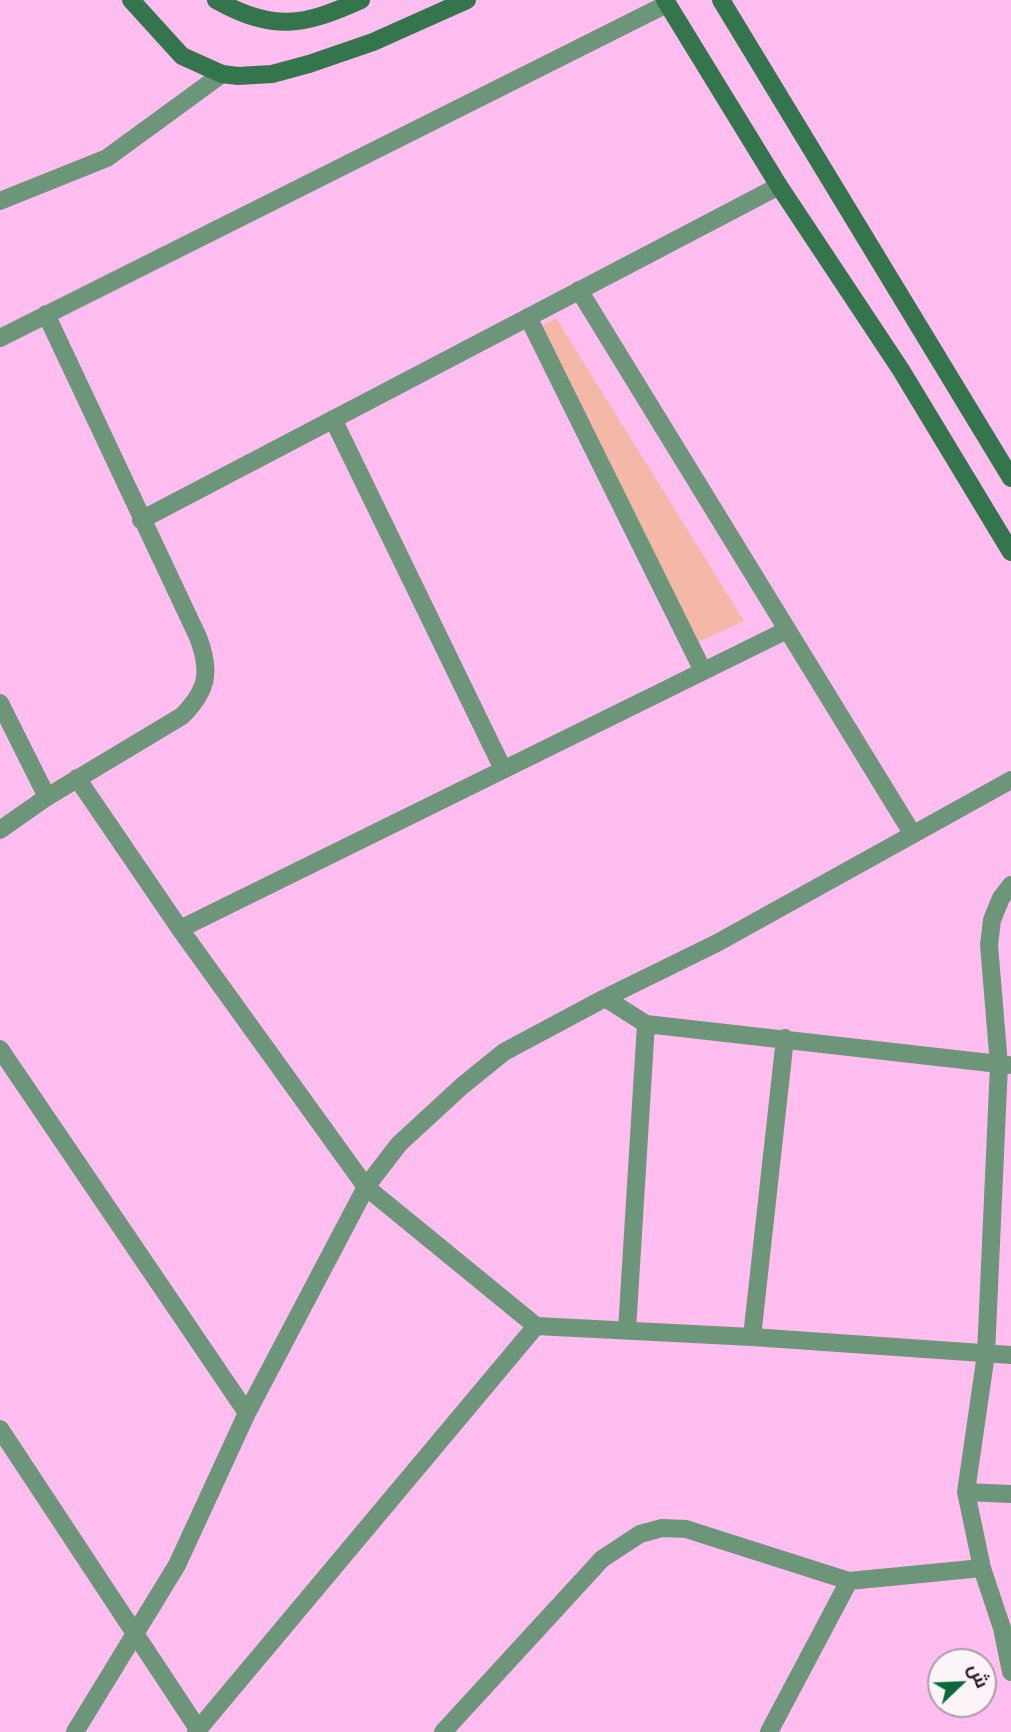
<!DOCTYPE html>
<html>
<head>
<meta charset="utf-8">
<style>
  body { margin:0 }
  #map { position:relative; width:1011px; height:1732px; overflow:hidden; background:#ffbdf0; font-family:Mulish,Cairo,sans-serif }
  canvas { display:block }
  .north { position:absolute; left:927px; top:1648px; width:70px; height:70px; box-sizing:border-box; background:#fbf4f9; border:2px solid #ab9da8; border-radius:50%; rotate:67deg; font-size:19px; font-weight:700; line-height:28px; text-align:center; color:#331b2e }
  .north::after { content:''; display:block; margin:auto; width:24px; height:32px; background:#0c683b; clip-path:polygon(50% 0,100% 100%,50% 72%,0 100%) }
</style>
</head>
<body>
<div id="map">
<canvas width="1011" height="1732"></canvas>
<div class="north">ش</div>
</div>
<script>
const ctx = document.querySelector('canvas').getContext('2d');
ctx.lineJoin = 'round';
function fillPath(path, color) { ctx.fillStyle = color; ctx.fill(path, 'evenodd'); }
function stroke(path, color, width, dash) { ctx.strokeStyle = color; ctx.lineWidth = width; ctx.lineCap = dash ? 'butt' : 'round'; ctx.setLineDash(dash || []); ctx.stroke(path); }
const green = new Path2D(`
  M556,318L744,621L696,643L540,327Z`);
const street = new Path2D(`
  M0,201L107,158L222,74
  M579,290L912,833
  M528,317L703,671
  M0,338L667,4
  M333,419L503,769
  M141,520L779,186
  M0,703L47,797
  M77,778L180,929L366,1187L536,1326
  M0,830L47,797L182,716C208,690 211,671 198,637L46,314
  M1011,885L1001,898L992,920L989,945L999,1065L986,1354L966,1492L982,1568L1002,1628L1011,1672
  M180,929L787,630
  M605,998L646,1024L1008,1065
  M0,1049L247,1413
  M627,1330L646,1024
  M752,1337L785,1038
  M0,1429L198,1729
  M966,1492L1011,1494
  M75,1732L177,1565L247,1413L366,1187L399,1144L462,1086L504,1052L605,998L717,943L1011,780
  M196,1732L536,1326L752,1337L1011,1355
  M443,1732L602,1559L640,1534L662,1528L686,1529L849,1581L982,1568
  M769,1732L849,1581`);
const secondary = new Path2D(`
  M131,0L182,56L222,74L238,76L272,74L309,64L373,42L467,0
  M216,0C274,32 303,26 361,0
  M665,0L779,186L901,370L1011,552
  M721,0L1011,478`);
fillPath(green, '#f3b8a8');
stroke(street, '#6d957a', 18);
stroke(secondary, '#35754e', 18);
</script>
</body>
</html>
